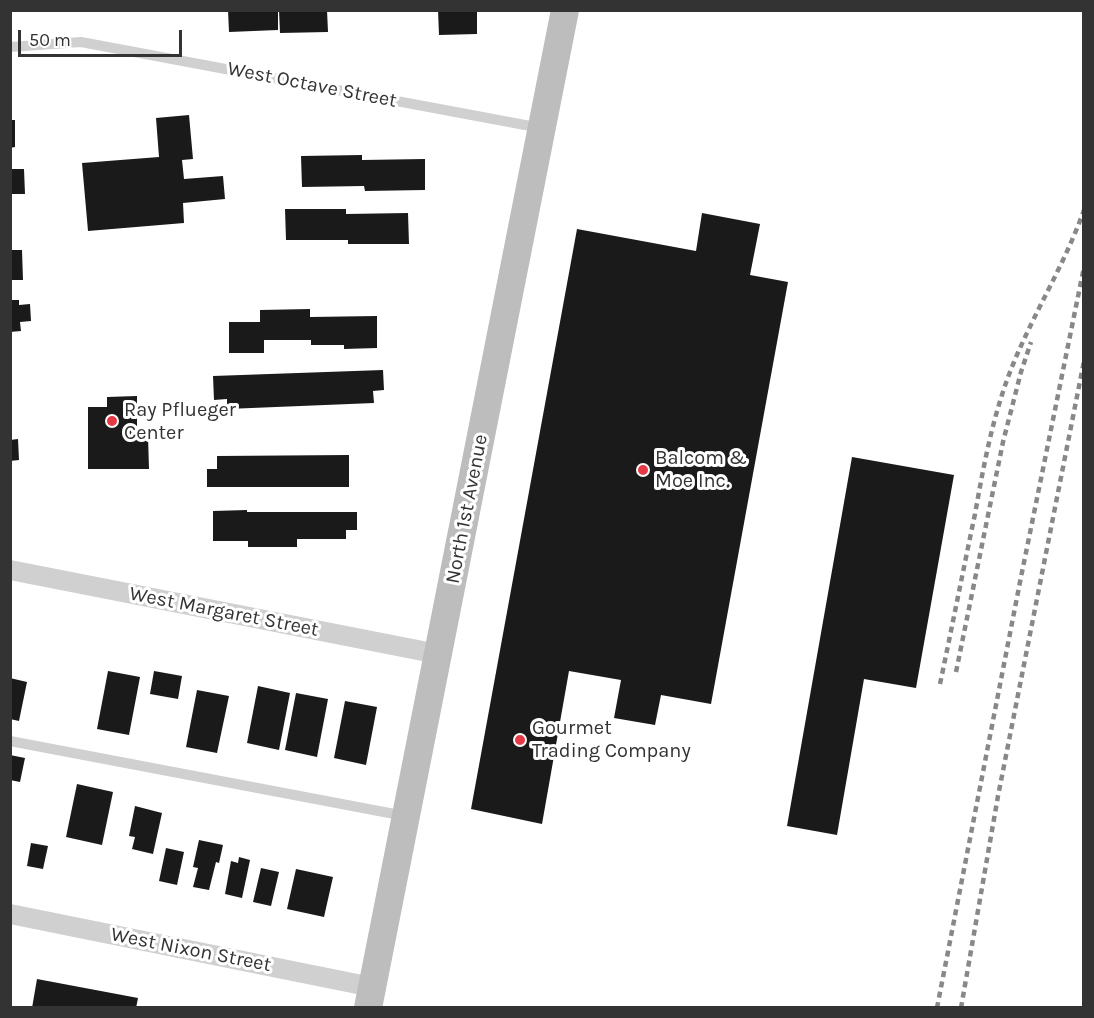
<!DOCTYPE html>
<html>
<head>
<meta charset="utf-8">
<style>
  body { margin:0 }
  #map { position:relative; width:1094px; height:1018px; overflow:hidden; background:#fff; font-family:Karla,sans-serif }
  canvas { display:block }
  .frame { position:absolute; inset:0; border:12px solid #333; pointer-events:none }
  .scale { position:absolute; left:18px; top:30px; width:164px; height:27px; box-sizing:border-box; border:3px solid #333; border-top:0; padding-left:8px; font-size:18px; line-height:21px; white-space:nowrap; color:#333; -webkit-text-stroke:4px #fff; paint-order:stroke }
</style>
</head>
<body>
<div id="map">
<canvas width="1094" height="1018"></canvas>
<div class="frame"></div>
<div class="scale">50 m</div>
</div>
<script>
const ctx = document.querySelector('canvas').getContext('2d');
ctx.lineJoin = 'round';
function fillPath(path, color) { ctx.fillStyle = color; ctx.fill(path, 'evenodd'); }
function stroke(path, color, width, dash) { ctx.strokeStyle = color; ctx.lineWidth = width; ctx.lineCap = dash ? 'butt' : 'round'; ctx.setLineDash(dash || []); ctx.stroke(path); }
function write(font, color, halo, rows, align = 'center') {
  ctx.font = font + ' Karla,sans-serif'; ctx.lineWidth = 6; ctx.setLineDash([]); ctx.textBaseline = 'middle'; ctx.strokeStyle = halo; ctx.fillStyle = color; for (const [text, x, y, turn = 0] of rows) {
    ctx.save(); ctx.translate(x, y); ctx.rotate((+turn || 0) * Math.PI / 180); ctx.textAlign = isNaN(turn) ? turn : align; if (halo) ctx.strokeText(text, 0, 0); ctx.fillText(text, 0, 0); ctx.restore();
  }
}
const building = new Path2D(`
  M228,10H278V30L229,32Z
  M279,10H327L328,32L280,33Z
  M438,10H477V34L439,35Z
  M189,115L193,159L182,160L184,179L223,176L225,199L183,203L184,223L88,231L82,163L159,157L156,118Z
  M10,120H15V147L10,148Z
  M362,155V160L425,159V190L365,191L364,186L302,187L301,156Z
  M10,169H24L25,194H10Z
  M285,209H346V214L408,213L409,244H348V240H286Z
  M702,213L760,224L750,275L788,282L711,704L661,695L655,725L614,718L621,680L569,671L542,824L471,809L577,229L696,251Z
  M10,250H22L23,280H10Z
  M10,300H19V305L30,304L31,321L20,322L21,331L10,332Z
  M310,309V317L377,316V348L344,349V345H311V340H264V353H229V322H260V310Z
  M383,370L384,390L373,391L374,403L227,409V399L214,400L213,376Z
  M137,396V436H148L149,469H88V407H107V397Z
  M18,439L19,460L10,461V440Z
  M349,455V487H207V469H217V456Z
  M852,457L954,475L916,688L864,679L837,835L787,826Z
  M247,510V512H357V530H346V539H297V547H248V541H213V511Z
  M108,671L140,677L129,735L97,729Z
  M154,671L182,676L178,699L150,694Z
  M10,678L27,682L19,721L10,719Z
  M258,686L290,693L279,750L247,743Z
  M197,690L229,696L217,753L186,747Z
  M296,693L328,699L317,757L285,750Z
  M345,701L377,707L366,765L334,758Z
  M10,755L25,758L20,782L10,780Z
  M77,784L113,792L102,845L66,837Z
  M135,806L162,813L153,854L132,849L135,837L129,836Z
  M199,840L223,845L219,863L216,862L209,890L193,887L198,868L193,867Z
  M31,843L48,846L43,869L27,866Z
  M166,848L184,852L177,885L159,881Z
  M239,857L250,860L242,898L225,894L231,861L238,863Z
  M261,868L279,872L271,906L253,902Z
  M296,869L333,877L324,917L287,909Z
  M37,979L138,998L136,1008H32Z`);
const lane = new Path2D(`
  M10,47L81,42L541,128
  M10,741L405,816`);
const street = new Path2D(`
  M10,570L438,654
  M10,914L372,987`);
const secondary = new Path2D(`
  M368,1008L565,10`);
const rail = new Path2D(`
  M956,672L1003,442L1021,372L1031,342
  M940,684C952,627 963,571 975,514C982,475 989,436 1001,398C1021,332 1061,275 1084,210
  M937,1008L1020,582L1084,267
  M961,1008L998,796L1084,361`);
const markers = [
  [112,421,6,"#e63946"],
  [643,470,6,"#e63946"],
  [520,740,6,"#e63946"]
];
const streetNames = [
  ["West Octave Street",312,85,11],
  ["North 1st Avenue",467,509,-79],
  ["West Margaret Street",224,612,11],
  ["West Nixon Street",191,950,11]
];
const poiNames = [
  ["Ray Pflueger",124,410],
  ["Center",124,433],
  ["Balcom &",655,458],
  ["Moe Inc.",655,481],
  ["Gourmet",532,728],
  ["Trading Company",532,751]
];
fillPath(building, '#1a1a1a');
stroke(lane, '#d0d0d0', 10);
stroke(street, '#d0d0d0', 20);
stroke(secondary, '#bdbdbd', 28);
stroke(rail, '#888', 4.5, [6, 4.5]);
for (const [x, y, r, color] of markers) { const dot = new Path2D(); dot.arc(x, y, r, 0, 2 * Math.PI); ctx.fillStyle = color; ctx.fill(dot); stroke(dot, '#fff', 2); }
write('20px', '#333', '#fff', streetNames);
write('20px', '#333', '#fff', poiNames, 'left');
</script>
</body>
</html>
